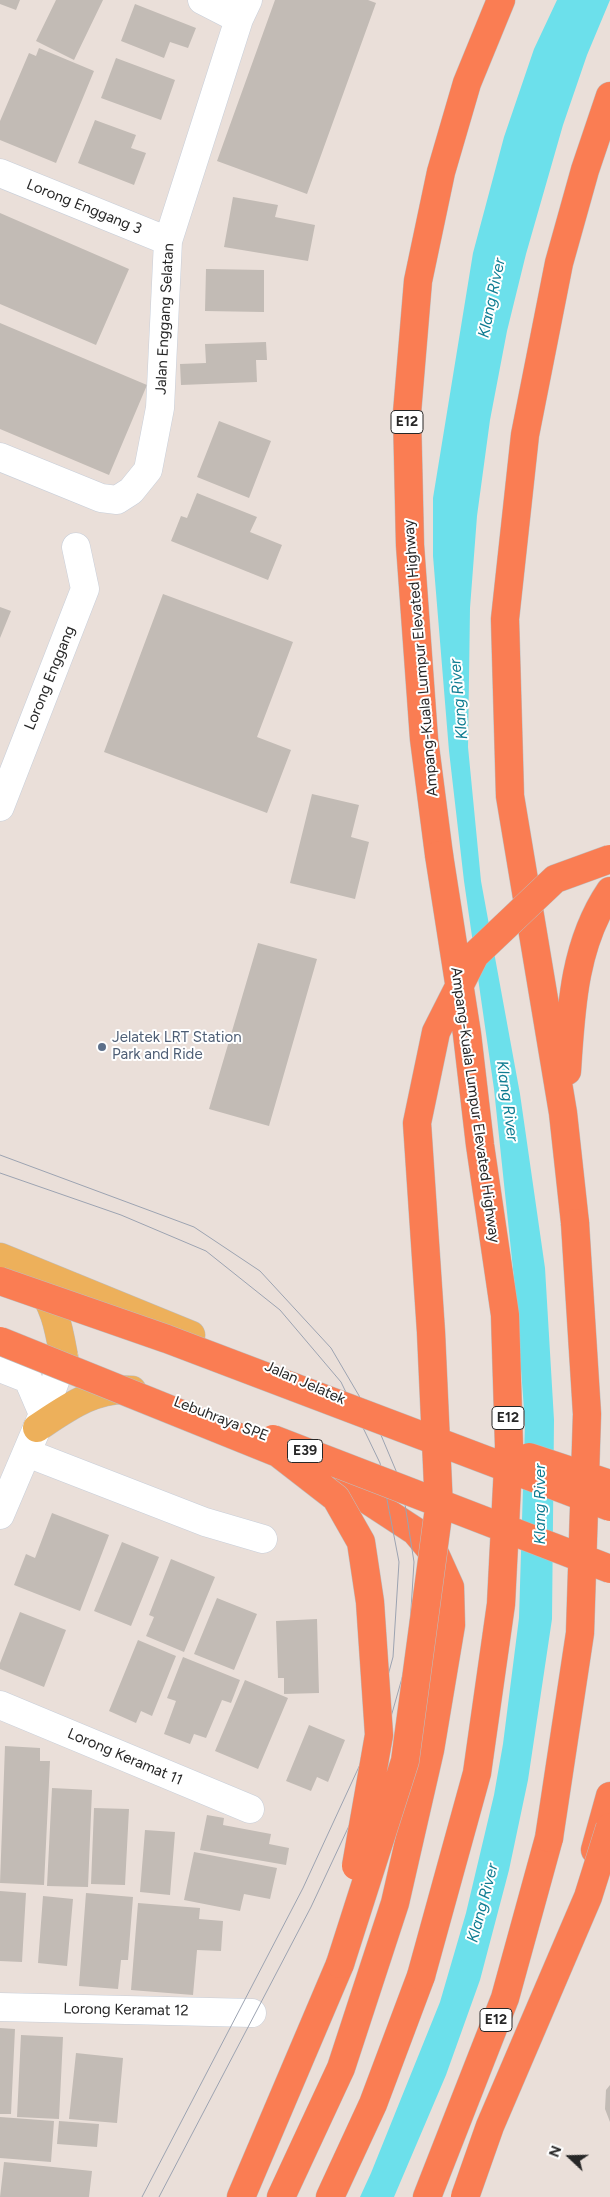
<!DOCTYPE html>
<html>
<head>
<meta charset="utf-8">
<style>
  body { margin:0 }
  #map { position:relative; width:610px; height:2197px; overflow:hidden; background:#eadfd9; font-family:Figtree,sans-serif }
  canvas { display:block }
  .north { position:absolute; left:545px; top:2132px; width:50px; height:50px; -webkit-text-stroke:4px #fff; paint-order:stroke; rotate:291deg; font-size:14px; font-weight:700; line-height:20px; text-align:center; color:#272727 }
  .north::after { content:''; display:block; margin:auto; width:18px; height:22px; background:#272727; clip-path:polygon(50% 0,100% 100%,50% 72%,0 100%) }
</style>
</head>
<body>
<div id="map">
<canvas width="610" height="2197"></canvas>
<div class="north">N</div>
</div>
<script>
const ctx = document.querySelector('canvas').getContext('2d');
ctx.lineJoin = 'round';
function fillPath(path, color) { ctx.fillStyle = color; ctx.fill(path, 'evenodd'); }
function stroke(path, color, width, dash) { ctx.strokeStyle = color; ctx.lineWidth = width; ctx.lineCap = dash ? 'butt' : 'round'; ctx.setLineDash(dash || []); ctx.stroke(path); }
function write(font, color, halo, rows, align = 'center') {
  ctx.font = font + ' Figtree,sans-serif'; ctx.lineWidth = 4; ctx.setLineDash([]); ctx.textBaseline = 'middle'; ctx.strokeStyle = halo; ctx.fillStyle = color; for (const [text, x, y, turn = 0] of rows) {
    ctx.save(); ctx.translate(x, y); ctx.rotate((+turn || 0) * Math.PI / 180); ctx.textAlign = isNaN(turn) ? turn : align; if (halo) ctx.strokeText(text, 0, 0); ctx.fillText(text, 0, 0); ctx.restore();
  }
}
const water = new Path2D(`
  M557,0H610L587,55L563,125L526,254L507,331L490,420L477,516L470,608L468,747L481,881L520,1094L545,1268L554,1420L552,1619L528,1780L509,1870L480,1980L446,2075L394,2197H360L371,2173L440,2002L466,1913L494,1795L503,1744L519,1618L525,1423L515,1288L494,1089L464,881L449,751L433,556V498L473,253L504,137L534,49Z`);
const building = new Path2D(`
  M0,0H20L16,10L0,4Z
  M56,0H103L74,60L36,41Z
  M275,0H368L376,3L307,194L217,161Z
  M135,4L196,28L188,48L170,42L164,58L121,41Z
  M39,48L94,71L56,163L0,140V121L29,53L36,56Z
  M116,58L175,80L161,120L101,98Z
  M95,120L136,135L131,148L146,153L134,185L78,163Z
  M233,197L278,205L275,217L315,225L308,261L224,247Z
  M0,213L129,269L96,345L0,304Z
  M206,269L264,270V312L205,311Z
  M0,323L147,385L109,475L0,429Z
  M266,342L267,360H256L257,382L181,385L180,364L206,363L205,344Z
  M219,421L271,441L249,498L197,477Z
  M197,493L257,517L250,532L282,545L268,580L171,541L181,516L187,518Z
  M163,594L293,642L257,737L291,750L267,813L104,752Z
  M0,607L11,611L0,638Z
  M312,794L359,805L351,837L369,842L355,899L290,883Z
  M258,943L317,959L269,1126L209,1109Z
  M52,1513L109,1535L80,1611L14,1585L26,1554L35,1558Z
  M122,1542L159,1557L131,1626L94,1611Z
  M171,1559L215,1577L184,1652L146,1636L154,1617L149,1615Z
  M217,1598L257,1614L234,1670L194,1654Z
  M20,1612L66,1630L44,1687L0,1669V1663Z
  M317,1619L319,1693L284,1694V1678H278L276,1621Z
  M138,1640L176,1656L152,1716L141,1711L136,1723L109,1711Z
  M183,1657L240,1680L231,1703L222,1700L206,1738L194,1734L190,1744L164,1734L176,1701L167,1698Z
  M245,1680L288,1698L258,1769L215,1751Z
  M309,1725L345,1740L328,1782L317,1777L311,1791L286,1781Z
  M5,1746L40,1748V1761H50L44,1885L0,1883Z
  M52,1788L92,1790L88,1887L47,1886Z
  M94,1808L129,1809L125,1885L91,1884Z
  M207,1815L224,1818L223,1825L271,1834L269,1844L289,1848L286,1865L200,1850Z
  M145,1830L175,1832L170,1895L140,1892Z
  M194,1852L277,1868L270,1899L244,1894L240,1911L184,1900Z
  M0,1891L26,1893L22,1962L0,1961Z
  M86,1893L133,1897L128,1960H121L118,1989L79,1986Z
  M43,1896L73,1899L67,1966L38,1963Z
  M138,1903L200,1908L199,1919L223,1921L221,1951L197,1950L193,1995L131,1990Z
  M0,2028L15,2029L11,2114H0Z
  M21,2035L63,2037L59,2119L17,2117Z
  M76,2053L123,2058L117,2123L69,2119Z
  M610,2085V2122L605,2109L606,2090Z
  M0,2117L54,2121L51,2162L0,2158Z
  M59,2121L99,2124L97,2147L57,2144Z
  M4,2162L92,2171L89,2197H0Z`);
const minor = new Path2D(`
  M202,0L239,19
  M0,173L168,241
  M0,457L101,498L117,500L131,491L148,470L160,408L168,241L239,19L248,0
  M0,807L85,589L76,547
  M0,1368L28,1379L43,1414
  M27,1453L205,1522L263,1539
  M0,1515L43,1414L64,1357
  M0,1705L250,1809
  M0,2007L252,2013`);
const major = new Path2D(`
  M0,1257L191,1335
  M36,1282C55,1304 59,1330 64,1357
  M37,1428C67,1408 95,1387 132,1390`);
const highway = new Path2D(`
  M439,855L424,739L410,545L407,413L418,281L441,172L467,83L501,0
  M567,1071C571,1008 574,944 610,891
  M575,1223L563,1113L510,796L505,619L525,435L559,263L585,170L610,96
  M595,1850L610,1796
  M241,2197L340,1964
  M281,2197L341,2068L395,1903L430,1750L451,1625L450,1587L436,1556L415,1531L305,1459
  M330,2197L373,2104L421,1976
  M427,2197L505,1998L549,1838`);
const tram = new Path2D(`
  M0,1155L194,1227L260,1271L331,1348L378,1428L402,1485L414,1562L408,1657L377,1766L311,1907L159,2197
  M0,1173L121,1215L206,1251L280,1310L341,1382L380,1463L399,1562L393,1657L369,1745L303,1888L142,2197`);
const highwayBridge = new Path2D(`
  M0,1281L167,1339L610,1507
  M0,1341L278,1453L336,1498L361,1542L370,1602L379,1735L356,1866
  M273,1439L610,1569
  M529,1457L610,1484
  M549,1838L580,1633L587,1414L575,1223
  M340,1964L405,1761L439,1508L431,1332L417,1123L436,1032L475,955L555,879L610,859
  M421,1976L477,1773L501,1604L509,1446L505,1315L480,1145L467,1034L439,855
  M465,2197L490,2126L588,1897L610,1827`);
const markers = [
  [102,1047,5,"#5c6f8a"]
];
const shields = [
  [407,422,32],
  [508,1418,32],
  [305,1451,35],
  [496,2020,32]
];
const shieldNames = [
  ["E12",407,422],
  ["E12",508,1418],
  ["E39",305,1451],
  ["E12",496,2020]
];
const streetNames = [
  ["Lorong Enggang 3",84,207,22],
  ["Jalan Enggang Selatan",165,319,-87],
  ["Ampang-Kuala Lumpur Elevated Highway",421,658,-95],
  ["Lorong Enggang",50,678,-68],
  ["Ampang-Kuala Lumpur Elevated Highway",475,1105,82],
  ["Jalan Jelatek",305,1383,24],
  ["Lebuhraya SPE",221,1419,21],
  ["Lorong Keramat 11",125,1757,23],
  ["Lorong Keramat 12",126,2010,1]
];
const serviceNames = [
  ["Jelatek LRT Station",112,1038],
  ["Park and Ride",112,1055]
];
const waterNames = [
  ["Klang River",492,298,-78],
  ["Klang River",459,699,-95],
  ["Klang River",507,1101,82],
  ["Klang River",540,1504,-90],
  ["Klang River",483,1903,-75]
];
fillPath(water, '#6ce0eb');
fillPath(building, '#c2bbb5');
stroke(minor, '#c7ced9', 29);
stroke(major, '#bebebe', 29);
stroke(highway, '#bebebe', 29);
stroke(minor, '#fff', 28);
stroke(major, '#edb05b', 28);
stroke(highway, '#fa7d53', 28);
stroke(tram, '#9ca3b1', 1);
stroke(highwayBridge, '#bebebe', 29, []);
stroke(highwayBridge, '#fa7d53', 28);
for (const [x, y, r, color] of markers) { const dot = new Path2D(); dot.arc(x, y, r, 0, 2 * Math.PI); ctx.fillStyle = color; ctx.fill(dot); stroke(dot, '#fff', 2); }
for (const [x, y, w] of shields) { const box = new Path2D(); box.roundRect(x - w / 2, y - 11.5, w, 23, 4); ctx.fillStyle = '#fff'; ctx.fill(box); stroke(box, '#272727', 1); }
write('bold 14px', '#272727', null, shieldNames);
write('15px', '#272727', '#fff', streetNames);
write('15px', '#4e5e75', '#fff', serviceNames, 'left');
write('italic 16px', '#107d92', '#fff', waterNames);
</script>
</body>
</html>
